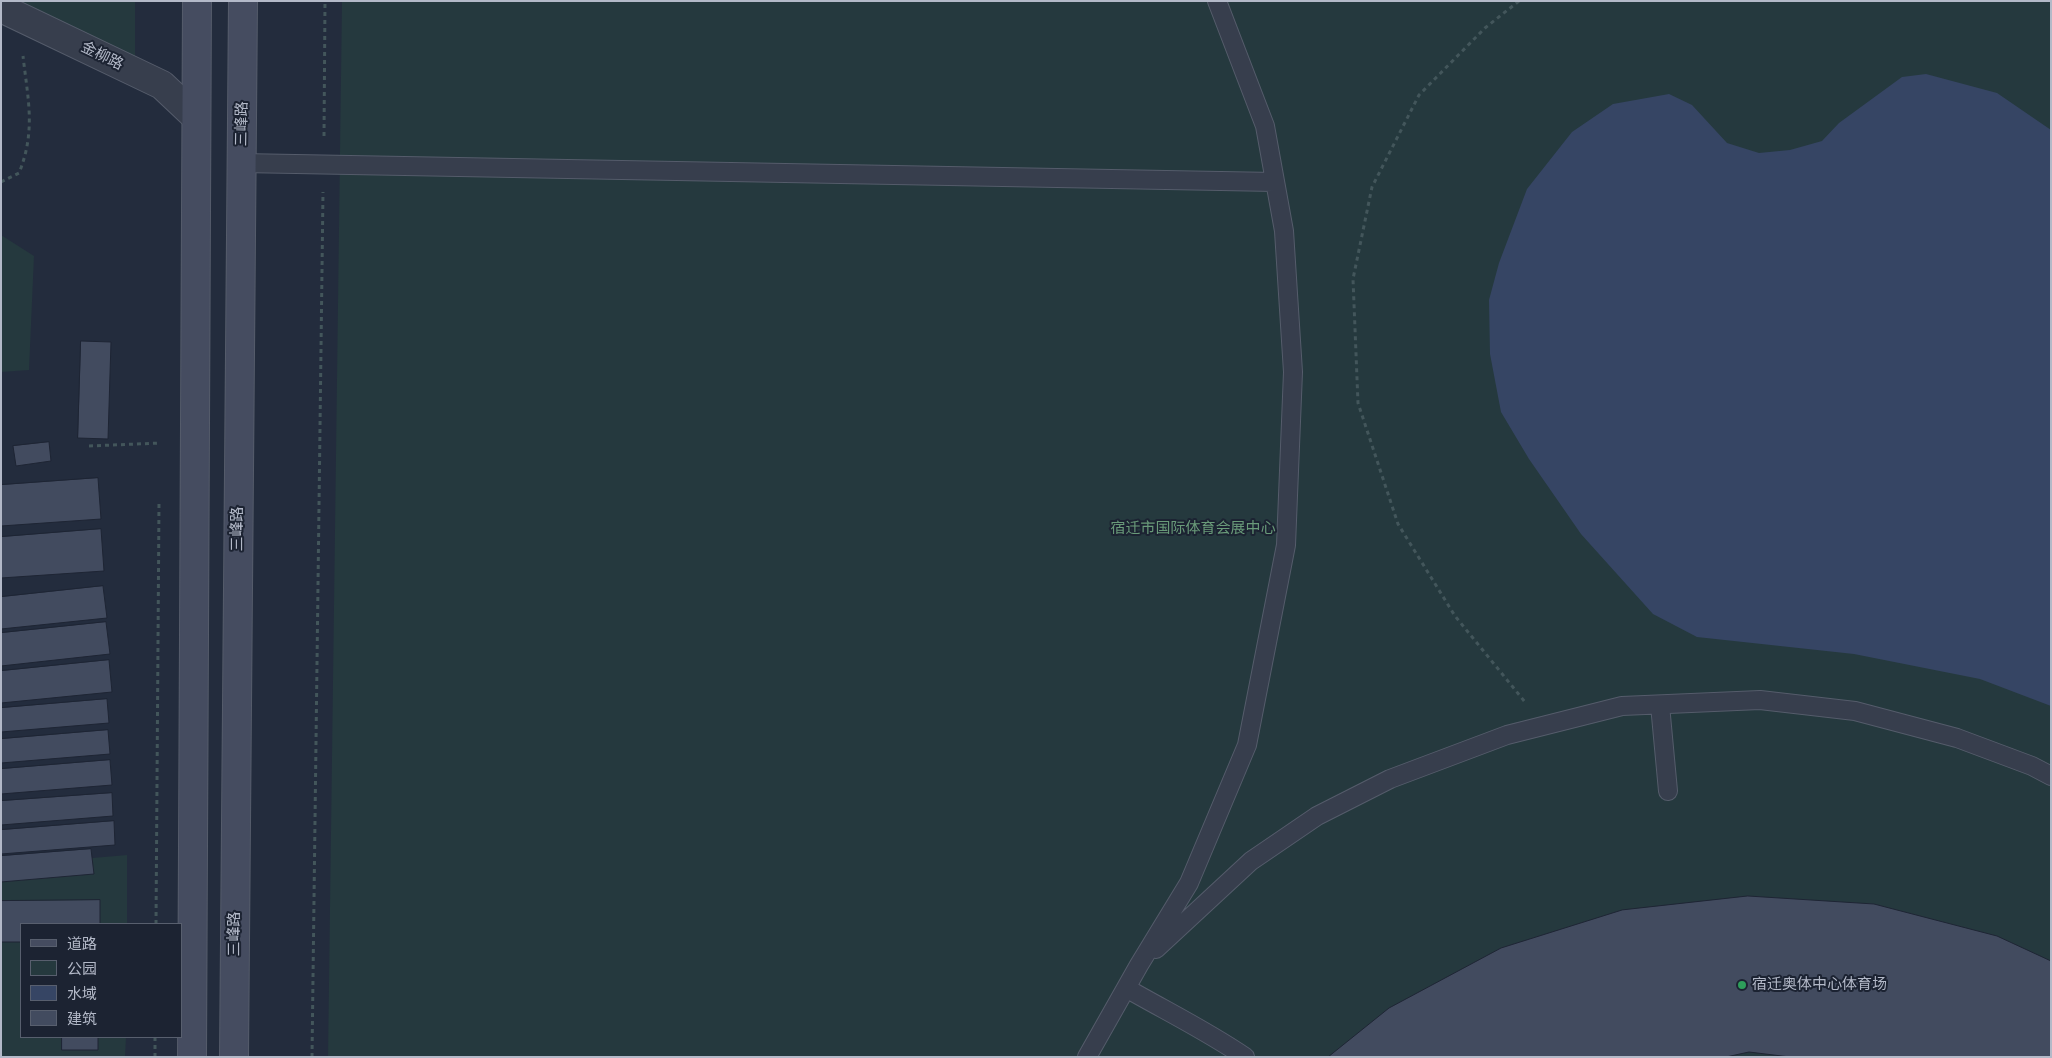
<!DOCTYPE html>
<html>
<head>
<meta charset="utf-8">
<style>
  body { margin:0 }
  #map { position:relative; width:2052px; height:1058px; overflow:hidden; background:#232c3d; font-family:"PT Sans","Noto Sans SC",sans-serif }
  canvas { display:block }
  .frame { position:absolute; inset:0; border:2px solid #b3b9c8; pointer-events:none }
  .legend { position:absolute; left:20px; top:923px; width:162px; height:115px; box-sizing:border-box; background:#1c2332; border:1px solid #585f6e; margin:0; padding:6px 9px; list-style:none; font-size:15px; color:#b3b9c8 }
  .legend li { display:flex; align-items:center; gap:10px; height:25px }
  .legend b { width:25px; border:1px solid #585f6e }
</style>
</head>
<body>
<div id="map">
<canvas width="2052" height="1058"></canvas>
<div class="frame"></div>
<ul class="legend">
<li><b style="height:6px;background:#454c60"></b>道路</li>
<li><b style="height:14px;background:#25393e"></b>公园</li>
<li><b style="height:14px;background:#364564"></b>水域</li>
<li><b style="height:14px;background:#424b5f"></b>建筑</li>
</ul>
</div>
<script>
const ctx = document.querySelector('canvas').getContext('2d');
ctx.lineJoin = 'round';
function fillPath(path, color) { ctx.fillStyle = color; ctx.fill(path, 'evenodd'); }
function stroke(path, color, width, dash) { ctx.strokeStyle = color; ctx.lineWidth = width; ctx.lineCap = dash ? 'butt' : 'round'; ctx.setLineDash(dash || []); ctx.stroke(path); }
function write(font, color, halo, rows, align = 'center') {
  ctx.font = font + ' "PT Sans","Noto Sans SC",sans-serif'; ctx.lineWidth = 4; ctx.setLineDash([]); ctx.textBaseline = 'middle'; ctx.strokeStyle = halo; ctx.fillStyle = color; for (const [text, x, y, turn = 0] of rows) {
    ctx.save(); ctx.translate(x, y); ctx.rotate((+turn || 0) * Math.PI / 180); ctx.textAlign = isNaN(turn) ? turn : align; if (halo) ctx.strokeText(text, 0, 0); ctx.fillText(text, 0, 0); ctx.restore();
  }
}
const green = new Path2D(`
  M12,1H135V62Z
  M342,1H2051V1057H328Z
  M1,235L34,256L29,370L1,372Z
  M127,855V924H21V1037H126L125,1057H1V866Z`);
const water = new Path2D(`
  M1926,74L1997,93L2051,130V706L1980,679L1854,654L1697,637L1653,614L1581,534L1529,459L1501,412L1490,354L1489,300L1499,263L1527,189L1572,132L1613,104L1669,94L1692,105L1727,143L1759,153L1790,150L1822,141L1839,123L1902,77Z`);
const building = new Path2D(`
  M81,341L111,342L108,439L78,438Z
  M49,442L51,461L16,466L13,446Z
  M98,478L101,519L1,526V485Z
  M101,529L104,571L1,578V537Z
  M103,586L107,618L1,629V597Z
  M106,622L110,654L1,666V633Z
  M109,660L112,692L1,703V671Z
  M107,699L109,723L1,732V708Z
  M108,730L110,754L1,763V739Z
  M110,760L112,785L1,794V769Z
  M112,793L113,816L1,825V801Z
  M114,821L115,845L1,854V830Z
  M91,849L94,874L1,882V856Z
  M1748,896L1874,904L1997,936L2051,961V1057H1790L1749,1052L1726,1057H1328L1389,1008L1501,948L1622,910Z
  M100,900V924H21V942H1V901Z
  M62,1037H98V1050H62Z`);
const path = new Path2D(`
  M1519,1L1485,28L1419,95L1372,187L1353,279L1358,403L1398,524L1455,616L1525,702
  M324,136L325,1
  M1,182L19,173C36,131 28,100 23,56
  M89,446L160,443
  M156,924L159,502
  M155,1057V1037
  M312,1057L323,192`);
const lane = new Path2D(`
  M241,163L1275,182
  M1660,705L1668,791
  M1156,949L1251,861L1317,816L1390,779L1507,735L1622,706L1760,700L1855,711L1957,738L2032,766L2051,776
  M1126,988C1166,1011 1207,1031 1245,1057
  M1087,1057L1139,965L1189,883L1247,745L1286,545L1293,372L1284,231L1265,126L1217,1`);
const street = new Path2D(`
  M1,8L162,85L196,117`);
const secondary = new Path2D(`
  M192,1057L197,1
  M234,1057L243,1`);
const markers = [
  [1742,985,5,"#2e9e5b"]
];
const streetNames = [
  ["金柳路",102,56,26],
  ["三峰路",242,124,-89],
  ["三峰路",238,529,-90],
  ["三峰路",235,934,-90]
];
const parkNames = [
  ["宿迁市国际体育会展中心",1193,529]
];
const poiNames = [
  ["宿迁奥体中心体育场",1752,985]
];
fillPath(green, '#25393e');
fillPath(water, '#364564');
fillPath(building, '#424b5f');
stroke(building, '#1e2534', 1);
stroke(lane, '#555c6b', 20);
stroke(street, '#555c6b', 30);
stroke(secondary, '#555c6b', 30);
stroke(path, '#43565b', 3, [4, 4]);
stroke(lane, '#373e4d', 18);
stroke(street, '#373e4d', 28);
stroke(secondary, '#454c60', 28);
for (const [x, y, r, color] of markers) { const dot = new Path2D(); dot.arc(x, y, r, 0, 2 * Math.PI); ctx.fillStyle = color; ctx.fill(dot); stroke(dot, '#1c2332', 2); }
write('15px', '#b3b9c8', '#1c2332', streetNames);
write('15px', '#699a79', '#1c2332', parkNames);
write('15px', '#b3b9c8', '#1c2332', poiNames, 'left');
</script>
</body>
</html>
